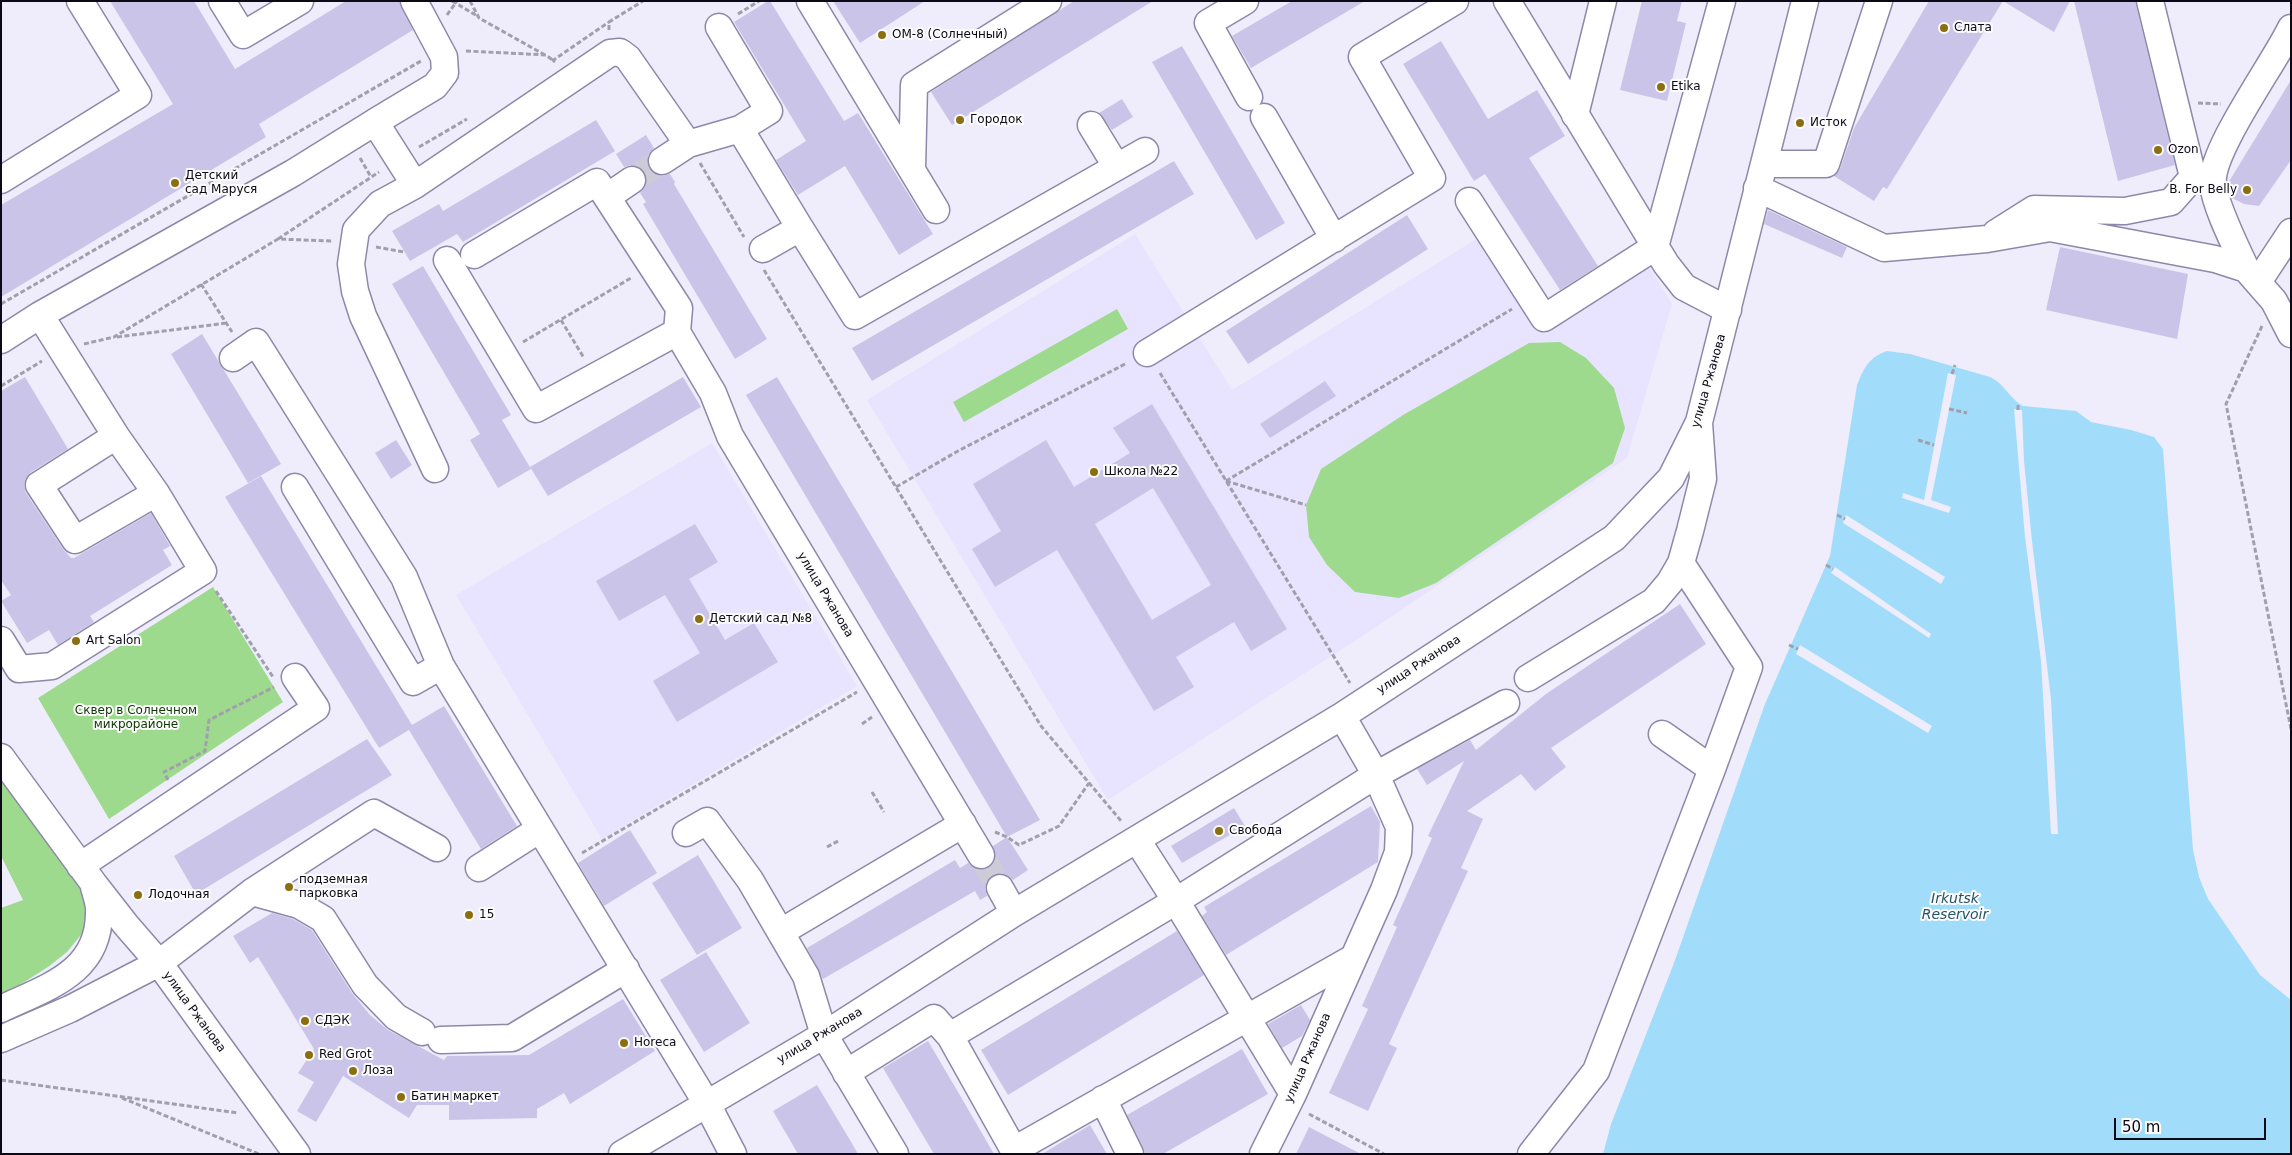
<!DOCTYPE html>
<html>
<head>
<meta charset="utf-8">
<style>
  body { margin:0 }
  #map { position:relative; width:2292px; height:1155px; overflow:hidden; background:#efedfb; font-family:"DejaVu Sans",sans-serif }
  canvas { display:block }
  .frame { position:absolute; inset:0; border:2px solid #0b0915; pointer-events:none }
  .scale { position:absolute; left:2114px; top:1118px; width:152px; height:22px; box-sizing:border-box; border:2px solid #0b0915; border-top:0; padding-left:6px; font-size:15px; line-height:18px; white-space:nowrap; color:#0b0915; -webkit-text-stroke:4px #fcfcfc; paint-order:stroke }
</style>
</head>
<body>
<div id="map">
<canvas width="2292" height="1155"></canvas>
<div class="frame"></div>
<div class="scale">50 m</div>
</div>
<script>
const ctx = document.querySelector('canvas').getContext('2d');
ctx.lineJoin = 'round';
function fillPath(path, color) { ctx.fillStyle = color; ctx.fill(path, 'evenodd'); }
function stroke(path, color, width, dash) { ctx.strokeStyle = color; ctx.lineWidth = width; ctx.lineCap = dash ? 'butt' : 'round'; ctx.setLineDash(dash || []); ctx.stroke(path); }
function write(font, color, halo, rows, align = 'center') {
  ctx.font = font + ' "DejaVu Sans",sans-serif'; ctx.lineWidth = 4; ctx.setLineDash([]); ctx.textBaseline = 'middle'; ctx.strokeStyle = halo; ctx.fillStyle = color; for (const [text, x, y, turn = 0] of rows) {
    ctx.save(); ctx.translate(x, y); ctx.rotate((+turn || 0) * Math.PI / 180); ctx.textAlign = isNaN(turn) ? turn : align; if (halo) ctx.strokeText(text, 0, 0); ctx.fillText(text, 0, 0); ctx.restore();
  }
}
const built = new Path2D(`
  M1135,234L1232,390L1478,238L1534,329L1645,260L1672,304L1627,458L1367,633L1108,800L867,400Z
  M712,443L857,686L602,839L456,595Z`);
const green = new Path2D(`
  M1117,309L1128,329L964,422L953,402Z
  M1560,342L1586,358L1614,388L1625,428L1613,463L1436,583L1399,598L1355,592L1327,565L1309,537L1306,505L1321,469L1403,415L1529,343Z
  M213,587L283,702L109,819L38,698Z
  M1,779L85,888L91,904L85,930L67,952L48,967L15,988L1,994V908L23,900L1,856Z`);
const water = new Path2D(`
  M1887,351L1910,354L1990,377C2004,383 2009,398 2023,406L2076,411L2091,422L2131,430L2154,437L2163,449L2193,850L2199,877L2208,899L2260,975L2291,1000V1154H1603L1611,1124L1674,963L1765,704L1830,556L1857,385C1864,368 1869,357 1887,351Z`);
const pier = new Path2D(`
  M1948,373L1956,375L1931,500L1951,507L1949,513L1902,498L1903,493L1924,500Z
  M2014,409L2022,410L2024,461L2032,541L2051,699L2058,834H2051L2041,661L2025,537Z
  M1846,515L1945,577L1941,584L1843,523Z
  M1835,567L1931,634L1929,638L1831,573Z
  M1800,645L1932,726L1928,733L1796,654Z`);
const building = new Path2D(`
  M110,1H194L235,69L346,1H399L413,30L259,124L266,137L1,297V205L173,104Z
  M768,1H770L844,121L858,113L933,234L899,255L845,166L798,195L776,160L806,141L734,22Z
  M833,1H925L860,43Z
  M1074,1H1153L952,125L931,92Z
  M1292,1H1365L1251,68L1232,36Z
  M1642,1H1682L1677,21L1686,23L1667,101L1620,90Z
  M1929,1H2003L1887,189L1883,187L1874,201L1834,176L1840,169L1854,128Z
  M2003,1H2070L2054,32Z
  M2074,1H2135L2175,165L2118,181Z
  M1441,41L1488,119L1537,90L1565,136L1529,158L1598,266L1560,290L1485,174L1474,181L1403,64Z
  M1182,46L1285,223L1256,240L1152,62Z
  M2291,80V160L2259,206L2244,204L2232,198L2228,183Z
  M1122,99L1133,117L1112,130L1099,113Z
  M596,120L615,151L463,242L457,234L410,261L392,231L439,204L443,211Z
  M646,135L654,148L648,155L647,162L649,169L656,175L663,176L670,174L675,182L674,184L767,339L735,359L643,204L646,202L640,193L646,186L647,179L645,172L638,166L631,165L624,167L616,154Z
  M1174,161L1194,194L872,381L852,348Z
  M1768,210L1847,247L1842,258L1764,224Z
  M1407,215L1428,249L1248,364L1226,331Z
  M2060,247L2188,274L2177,339L2046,310Z
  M423,266L511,415L502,420L531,469L498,488L470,440L480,434L392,284Z
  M202,334L281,464L248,483L171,354Z
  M25,377L68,449L31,472L26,478L24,485L26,493L63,549L71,558H74L151,513L170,546L163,550L172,565L90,616L94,622L58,645L49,630L27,643L1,601L11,595L1,580V391Z
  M683,377L701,407L548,496L530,467Z
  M777,377L896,577L1040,820L1007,837L746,395Z
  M1325,381L1336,396L1270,438L1260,424Z
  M1152,404L1287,629L1251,651L1234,622L1176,657L1194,687L1154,711L1057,550L995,587L972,549L1001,531L973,484L1046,440L1074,487L1130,453L1113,428ZM1153,488L1211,585L1152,620L1095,524Z
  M396,440L412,465L391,479L375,453Z
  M261,476L412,725L444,706L517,826L481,849L409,730L379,748L225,497Z
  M695,524L718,562L689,579L725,640L754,623L778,662L677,722L653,681L700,653L665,595L619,621L596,581Z
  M1680,604L1706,644L1551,748L1566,767L1535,791L1521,774L1467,811L1483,819L1461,868L1468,871L1389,1044L1397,1048L1368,1111L1329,1093L1368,1009L1362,1006L1397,927L1393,925L1432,838L1428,836L1464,761L1427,785L1417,769L1470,740L1476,750L1546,694Z
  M367,739L392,775L196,894L174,856Z
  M1371,806L1380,822L1378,862L1226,955L1202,916L1207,912L1204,907Z
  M1234,808L1245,826L1182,863L1171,846Z
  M630,830L657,873L604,906L578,863Z
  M1007,837L1028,870L1013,880L1007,875L1001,873L993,875L987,881L985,888L987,896L980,900L975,891L823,979L807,948L955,860L960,868L968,863L974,868L982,870L988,868L994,863L996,855L993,846Z
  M698,855L742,928L697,955L652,883Z
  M272,913L293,919L312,930L352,993L370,1015L388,1030L444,1060L447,1056L529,1055L623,999L655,1051L570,1104L564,1093L537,1109V1118L449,1120V1105H417L409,1118L343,1076L316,1122L297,1111L314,1082L298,1073L314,1049L258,957L250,963L233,936Z
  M1177,931L1204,975L1008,1095L981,1050Z
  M706,952L750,1023L704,1052L660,980Z
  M1301,1005L1310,1020L1302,1036L1282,1048L1268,1024Z
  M928,1041L961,1097L994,1154H934L883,1068Z
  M1242,1049L1268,1094L1163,1154H1146L1127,1115Z
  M817,1085L850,1140L858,1154H798L773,1111Z
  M1090,1125L1107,1154H1042Z
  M1309,1127L1361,1154H1296Z`);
const minorTunnel = new Path2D(`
  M632,180L662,161
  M981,855L1000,888`);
const path = new Path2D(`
  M452,1L479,17
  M470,1L479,18L545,55
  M738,14L759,1
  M447,15L457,1
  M609,30V22L643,1
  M466,51L546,55L555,62
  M552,61L609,22
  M2198,103L2221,104
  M419,147L467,119
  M360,158L371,177
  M700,163L744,237
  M278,239L379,172
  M376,247L404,252
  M764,270L1041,726L1122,822
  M201,284L232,332
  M1,304L421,61
  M561,320L584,358
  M2262,326L2226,404L2291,729
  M117,337L227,323
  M523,342L631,278
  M84,344L114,337L278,239L332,241
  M1160,373L1350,683
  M1952,374L1955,365
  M1,386L42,361
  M1949,409L1967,413
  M2018,410V403
  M1918,440L1934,445
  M1226,481L1512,309
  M1226,481L1306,505
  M896,487L958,451L1127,363
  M1837,515L1845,519
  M1826,565L1833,569
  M216,591L273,677
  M1789,645L1798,649
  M862,724L872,717
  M168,780L164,772L205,751L209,720L274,687
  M872,792L884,812
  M995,832L1007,837L1019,845L1059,826L1089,783
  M827,847L840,840
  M582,853L857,692
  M1,1080L238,1113
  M122,1098L259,1154
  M1309,1114L1384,1154`);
const minor = new Path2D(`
  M222,1L243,35L300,1
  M414,1L444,57L445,73L435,86L375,122L415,185
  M810,1L936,210
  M1245,1L1208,23L1249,97
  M1507,1L1666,264L1684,287L1728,310
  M719,27L769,111L740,129L800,228
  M1575,115L1603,1
  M1264,117L1334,239
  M1091,125L1116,166
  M662,161L688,144
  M1765,164H1826L1879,1
  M912,169L914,85L1048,1
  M1,180L138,95L80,1
  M1757,188L1884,248L1987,239L2050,228L2215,259L2246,269L2274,301L2291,334
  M607,197L632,180
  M1469,201L1544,318L1655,247L1722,1
  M1996,233L2034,209L2125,211L2171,202L2193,177L2150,1
  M763,249L800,228L855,316L1145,151
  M474,255L597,182L679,308L677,332
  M447,260L536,409L677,332
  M2246,269C2236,247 2215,206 2213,184C2209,152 2275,62 2291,28
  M2258,282L2291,232
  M677,332L713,393L730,436L981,855
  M1,340L40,315L293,173L375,122
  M1147,353L1432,178L1362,57L1455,1
  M233,358L256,342L404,577L441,666L707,1104L733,1154
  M116,436L156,493
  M435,469L363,316L355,291L351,264L356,230L380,204L415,185L610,53L620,52L628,58L688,144L740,129
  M295,487L413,682L441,666
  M1,640L19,669L52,666L203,571L156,493L75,540L39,485L116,436L40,315
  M1528,678L1654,601L1670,582L1681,563L1690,531L1703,479L1699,423
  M1662,734L1712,769L1749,667L1681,563
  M1,757L94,884L126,925L159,963L297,1154
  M686,833L707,821L750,880L806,976L824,1035L895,1154
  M1137,840L1176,901L1293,1094
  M80,866L316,708L295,677
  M479,868L540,829
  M1000,888L1014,913
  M252,892L374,813L437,848
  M781,932L963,824
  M1,1009C47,987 99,973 99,913C100,905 96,895 94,887
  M950,1036L1176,901L1376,775L1506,703
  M1,1039L70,1009L159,963L252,892L299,905L323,919L365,985L396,1017L422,1032
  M441,1040L512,1038L626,969
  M846,1073L934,1018L950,1036L1016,1154
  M1103,1099L1130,1154
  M1014,1150L1353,958
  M622,1154L824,1035L1014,913L1342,716L1614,538L1671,478L1699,422L1805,1
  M1263,1154L1293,1094L1384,890L1398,852L1399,827L1376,775L1342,716
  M1531,1154L1596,1071L1712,769`);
const markers = [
  [1944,28,5,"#8a6e0f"],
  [882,35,5,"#8a6e0f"],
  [1661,87,5,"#8a6e0f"],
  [960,120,5,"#8a6e0f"],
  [1800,123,5,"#8a6e0f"],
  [2158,150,5,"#8a6e0f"],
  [175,183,5,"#8a6e0f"],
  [2247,190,5,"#8a6e0f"],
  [1094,472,5,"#8a6e0f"],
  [699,619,5,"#8a6e0f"],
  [76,641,5,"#8a6e0f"],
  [1219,831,5,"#8a6e0f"],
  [289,887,5,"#8a6e0f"],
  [138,895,5,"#8a6e0f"],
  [469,915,5,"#8a6e0f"],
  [305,1021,5,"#8a6e0f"],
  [624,1043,5,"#8a6e0f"],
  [309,1055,5,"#8a6e0f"],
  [353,1071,5,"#8a6e0f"],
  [401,1097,5,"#8a6e0f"]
];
const poiNames = [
  ["Слата",1954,28],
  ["ОМ-8 (Солнечный)",892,35],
  ["Etika",1671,87],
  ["Городок",970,120],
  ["Исток",1810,123],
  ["Ozon",2168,150],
  ["Детский",185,176],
  ["сад Маруся",185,190],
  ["B. For Belly",2237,190,"right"],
  ["Школа №22",1104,472],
  ["Детский сад №8",709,619],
  ["Art Salon",86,641],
  ["Свобода",1229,831],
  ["подземная",299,880],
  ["парковка",299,894],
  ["Лодочная",148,895],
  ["15",479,915],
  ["СДЭК",315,1021],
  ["Horeca",634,1043],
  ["Red Grot",319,1055],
  ["Лоза",363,1071],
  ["Батин маркет",411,1097]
];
const streetNames = [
  ["улица Ржанова",1709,381,-74],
  ["улица Ржанова",825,595,59],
  ["улица Ржанова",1419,665,-33],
  ["улица Ржанова",194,1012,54],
  ["улица Ржанова",820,1036,-31],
  ["улица Ржанова",1308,1058,-66]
];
const parkNames = [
  ["Сквер в Солнечном",136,711],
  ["микрорайоне",136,725]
];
const waterNames = [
  ["Irkutsk",1955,899],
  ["Reservoir",1955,915]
];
fillPath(built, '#e8e4ff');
fillPath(green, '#9eda8e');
fillPath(water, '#a1dcfa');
fillPath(pier, '#efedfb');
fillPath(building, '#cac5e8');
stroke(minorTunnel, '#cdcbd8', 26, [26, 13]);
stroke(minor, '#8d88a9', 29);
stroke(path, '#a19fac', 3, [5, 2.5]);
stroke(minor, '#fff', 26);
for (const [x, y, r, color] of markers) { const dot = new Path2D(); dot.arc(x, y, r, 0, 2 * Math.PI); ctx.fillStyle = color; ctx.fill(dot); stroke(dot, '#fcfcfc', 2); }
write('12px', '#0b0915', '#fcfcfc', poiNames, 'left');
write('12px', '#0b0915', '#fcfcfc', streetNames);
write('12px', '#0e3602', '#fcfcfc', parkNames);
write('italic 14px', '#265368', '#fcfcfc', waterNames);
</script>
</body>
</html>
